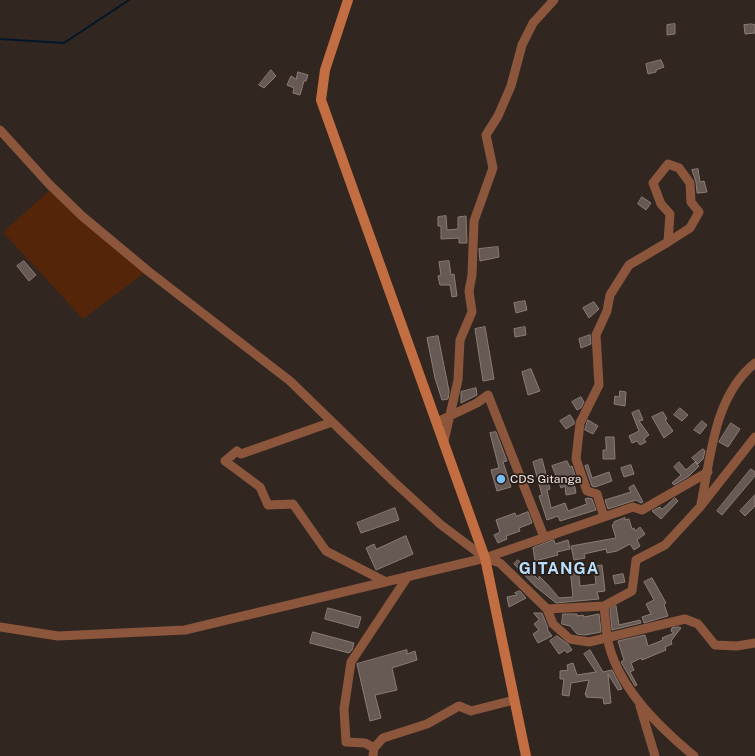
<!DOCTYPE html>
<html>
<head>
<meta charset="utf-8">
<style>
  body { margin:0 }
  canvas { display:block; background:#322620 }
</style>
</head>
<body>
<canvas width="755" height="756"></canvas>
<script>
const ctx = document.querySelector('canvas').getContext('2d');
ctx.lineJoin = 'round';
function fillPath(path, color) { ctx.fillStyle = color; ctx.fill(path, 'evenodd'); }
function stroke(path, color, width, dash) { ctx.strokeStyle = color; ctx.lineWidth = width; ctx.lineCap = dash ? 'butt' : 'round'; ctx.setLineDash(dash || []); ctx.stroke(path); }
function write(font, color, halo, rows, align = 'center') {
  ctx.font = font + ' "Public Sans",sans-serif'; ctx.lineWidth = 3.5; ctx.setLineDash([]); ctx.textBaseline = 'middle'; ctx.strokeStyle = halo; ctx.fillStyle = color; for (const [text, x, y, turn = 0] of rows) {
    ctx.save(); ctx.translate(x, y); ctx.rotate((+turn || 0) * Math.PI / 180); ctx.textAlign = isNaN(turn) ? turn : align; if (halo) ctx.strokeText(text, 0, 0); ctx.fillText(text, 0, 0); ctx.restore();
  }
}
const green = new Path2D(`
  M49,191L144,273L83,319L3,232Z`);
const stream = new Path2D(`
  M0,39L64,43L129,0`);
const building = new Path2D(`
  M675,24V34L667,35V25Z
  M752,24L755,25V33L745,34L744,25Z
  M661,60L664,67L656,70V72L648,74L646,64Z
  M271,70L276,76L264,88L259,85Z
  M298,72L308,75L306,81H304L300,95L293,93L294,88L287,85L291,76L296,79Z
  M698,169L700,182L704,181L707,192L699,193H697L696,182L692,170Z
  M642,197L651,203L646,210L638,204Z
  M446,216L447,230L458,229V217L466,216L467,243H459V238L441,239V226H438V217Z
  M498,247L499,257L480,261L479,249Z
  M24,261L36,275L29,281L17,266Z
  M449,261L451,275L454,274L457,296L452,297L450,285H440L438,276L441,275L439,262Z
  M525,301L527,310L516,313L514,303Z
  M594,302L599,309L589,318L583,308Z
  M485,327L494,379L483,381L475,329Z
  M525,327L526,335L515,337L514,329Z
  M590,335L591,344L581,348L579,339Z
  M438,336L449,391L448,399L442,400L435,378L427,338Z
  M531,369L540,391L528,395L522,372Z
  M476,388L477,395L461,403V392Z
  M620,391L626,392L625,406L614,404L615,396L619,397Z
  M581,397L584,402L581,408L577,410L572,402Z
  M680,408L688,415L682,421L674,415Z
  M639,410L643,420L639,421L649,435L644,439L646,442L640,445L637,441L632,443L629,436L639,431L632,413Z
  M663,412L667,419L665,420L673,431L664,438L652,417Z
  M570,415L574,421V424L566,429L560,421Z
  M588,420L598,426L593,434L585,430Z
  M702,421L707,425L700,434L694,430Z
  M731,423L740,429L728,447L719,442Z
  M496,432L507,461L503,462L511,487L497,491L491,470L499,468L490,433Z
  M606,437H614L615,459H603V450H606Z
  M703,449L705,451L703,459L698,464L692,458Z
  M542,459L550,489L547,490L551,508L565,503L568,511L587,504L585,499L588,498L592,499L596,510L560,521L558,516L547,520L539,496L542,495L533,462Z
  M567,461L570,467L572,466L577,481L574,483L576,493L566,495L565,486L561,488L552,466Z
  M679,462L686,470L695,462L699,466L689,476L674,485L672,483L681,475L674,467Z
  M588,465L592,478L609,472L612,481L595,487L592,486L585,466Z
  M631,465L634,474L624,477L621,468Z
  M751,469L755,472V476L722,515L717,511Z
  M634,485L643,502L641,503L636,500L608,509L605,500L631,492L629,488Z
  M755,495V506L745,516L740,511Z
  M675,498L678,501L661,519L652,511L660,507L662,509Z
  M395,508L399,520L361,533L357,523Z
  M528,512L532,523L519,528L520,531L506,536L507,539L498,543L494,535L500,532L496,520L515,513L516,516Z
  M625,518V520L629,519L632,529L634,528L635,531L640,527L645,534L637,540L640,546L634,550L630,544L617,551L607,553L606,549L584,554L585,558L574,560L571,546L616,538L612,525L614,524V522Z
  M406,536L413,554L376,570L366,548L374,544L376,549Z
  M554,540L555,544L568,540L570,549L557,552L558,555L535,561L533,548Z
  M518,560L539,580V576L549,586L559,598L573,597L570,568L578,567L580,586L596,584L594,566L602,565L605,591L597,592L599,599L556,603L535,586L514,564Z
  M623,574L625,582L615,584L613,576Z
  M652,578L666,603L664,604L668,616L644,623L642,617L651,614L646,604L654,600L644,582Z
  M520,591L526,598L509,607L507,597L517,595L515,593Z
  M616,606L619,625L640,620L641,623L612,630L610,609Z
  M328,608L361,617L358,628L325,619Z
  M534,613H542L548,628L547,629L552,636L538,643L533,634L539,630L534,624L539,620Z
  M563,614H577V616L583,615L584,617L599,614L601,632L585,635L577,634L570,626L562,624Z
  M679,627L681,628L671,641L672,644L665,647L666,650L642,660L641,658L631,663L634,670L630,672L637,685L635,686L621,662L624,660L618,641L645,635L648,646L663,640L662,638L674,633L671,631L672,628Z
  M313,632L354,643L352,650L349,653L310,643Z
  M557,636L568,644L572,650L567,653L565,650L559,654L550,641Z
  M407,650V654L415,651L417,660L392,668L397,690L375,695L381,718L370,721L357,664Z
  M590,650L603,672L612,670L622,689L618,690L608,674L611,703L604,704L603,698L586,697L587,695H585L589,680L571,683L569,696L562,695L564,679H560V671L568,670L567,665L573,663L577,675L596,672L584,654Z`);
const minor = new Path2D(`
  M0,130L49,184L82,216L148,271L290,381L394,482L440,524L485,558L500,563L547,609L553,624L570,639L589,642L685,619L698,624L715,645L737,646L755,643
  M332,422L241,454L237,451L225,461L260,487L268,505L293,504L326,551L386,582
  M437,422L477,403L488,395L544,537
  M444,441L458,380L460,340L472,312L469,291L472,275L474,221L493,168L486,135L498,116L511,86L522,45L533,23L554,0
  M701,504C711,456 714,396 755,363
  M604,517L597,494L587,491L576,459L580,423L599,385L596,335L607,311L610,295L629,265L668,242L670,214L661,204L653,183L668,164L679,168L690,183L691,202L699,212L690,228L668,242
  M604,606C605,616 606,626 607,636C615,685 658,726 694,756
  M547,609L604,606L632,591L636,560L665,545L700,507L755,437
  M0,627L58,636L185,630L485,558L633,507L642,510L708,472
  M640,706L655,756
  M374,748L365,743L346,742L344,709L351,662L408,576
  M373,756L374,748L383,738L427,724L459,706L471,711L514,700`);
const secondary = new Path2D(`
  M348,0L325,70L321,100L485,558L526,756`);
const markers = [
  [501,479,5,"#77bff7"]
];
const poiNames = [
  ["CDS Gitanga",510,479]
];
const districtNames = [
  ["GITANGA",559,569]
];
fillPath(green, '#55250a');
stroke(stream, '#001729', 2);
fillPath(building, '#675953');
stroke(building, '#8a7c75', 1);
stroke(minor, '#8c563c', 9);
stroke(secondary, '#c36d42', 10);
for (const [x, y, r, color] of markers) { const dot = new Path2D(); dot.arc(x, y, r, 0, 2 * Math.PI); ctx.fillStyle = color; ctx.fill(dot); stroke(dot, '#281c17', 1.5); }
write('12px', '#efe6e3', '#281c17', poiNames, 'left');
ctx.letterSpacing = '1px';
write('bold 16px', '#b8dfff', '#281c17', districtNames);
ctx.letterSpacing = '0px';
</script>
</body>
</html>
